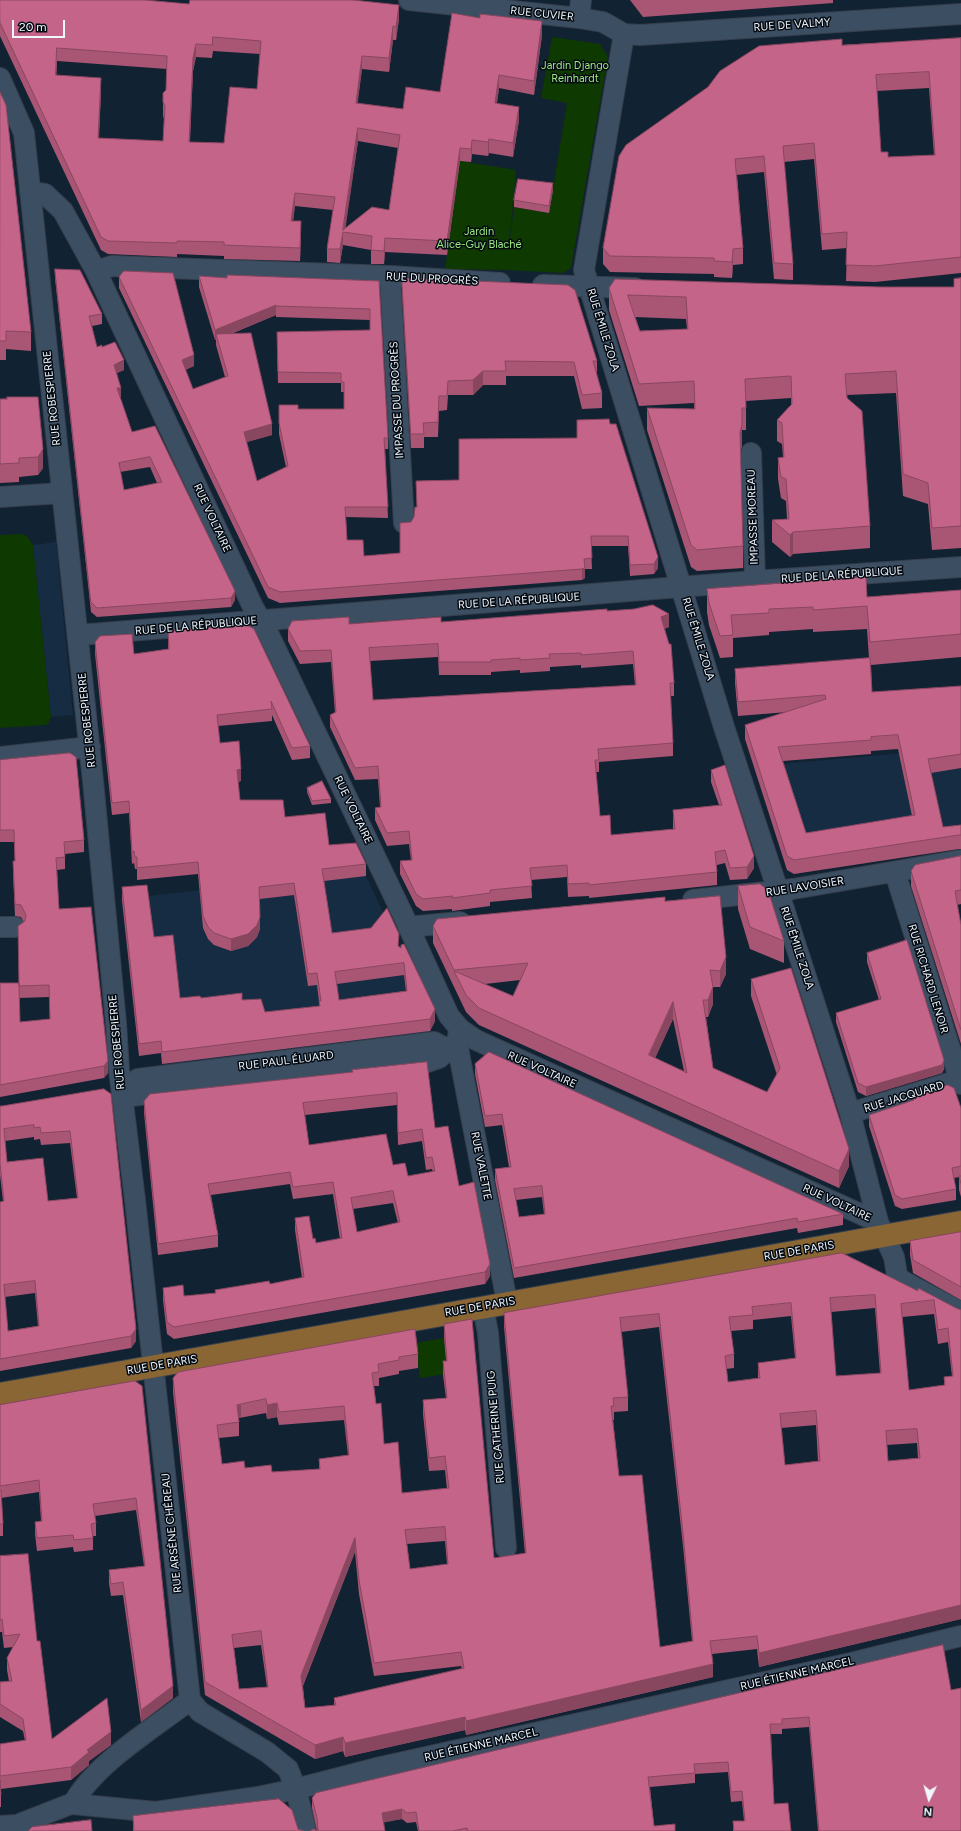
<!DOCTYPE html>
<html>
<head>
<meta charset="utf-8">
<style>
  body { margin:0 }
  #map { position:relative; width:961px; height:1831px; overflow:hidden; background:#123; font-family:Figtree,sans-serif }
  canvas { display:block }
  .north { position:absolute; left:909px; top:1779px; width:40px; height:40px; -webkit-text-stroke:3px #050b12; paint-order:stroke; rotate:185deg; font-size:11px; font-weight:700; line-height:16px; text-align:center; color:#eff6fd }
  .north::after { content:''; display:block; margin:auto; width:14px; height:18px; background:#eff6fd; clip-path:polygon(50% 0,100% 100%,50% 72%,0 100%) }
  .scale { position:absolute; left:12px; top:20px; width:53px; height:18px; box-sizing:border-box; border:2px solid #eff6fd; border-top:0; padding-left:5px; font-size:12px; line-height:14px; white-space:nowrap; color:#eff6fd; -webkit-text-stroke:3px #050b12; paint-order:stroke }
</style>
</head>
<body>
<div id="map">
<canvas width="961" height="1831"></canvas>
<div class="north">N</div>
<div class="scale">20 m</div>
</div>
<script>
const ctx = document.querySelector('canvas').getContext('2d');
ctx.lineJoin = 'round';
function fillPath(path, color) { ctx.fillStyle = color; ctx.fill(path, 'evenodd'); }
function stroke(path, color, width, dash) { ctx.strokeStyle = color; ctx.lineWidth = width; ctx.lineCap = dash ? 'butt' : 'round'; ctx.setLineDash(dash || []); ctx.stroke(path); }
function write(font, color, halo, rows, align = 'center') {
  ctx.font = font + ' Figtree,sans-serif'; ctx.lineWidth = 3; ctx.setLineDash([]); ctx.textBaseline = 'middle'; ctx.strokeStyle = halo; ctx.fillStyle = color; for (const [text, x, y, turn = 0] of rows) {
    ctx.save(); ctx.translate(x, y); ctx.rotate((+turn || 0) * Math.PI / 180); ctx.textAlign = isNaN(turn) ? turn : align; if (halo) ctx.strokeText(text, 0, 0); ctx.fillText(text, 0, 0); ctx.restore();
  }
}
const built = new Path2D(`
  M56,542L73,715L51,717L33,545Z
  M961,748V847L793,874L758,766Z
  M364,872L435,1021L429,1033L162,1065L161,1053L139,1056L121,899Z`);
const green = new Path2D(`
  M552,37L600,44L608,57L571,268L563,273L507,270L445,269L460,161L516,170L509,248L514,207L549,213L567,103L541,98Z
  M22,534L27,536L33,545L51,717L48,724L45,725L0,728V535Z
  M444,1338L447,1374L420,1378L415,1343Z`);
const minor = new Path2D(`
  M409,0L579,18L603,22L624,34L640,35L961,14
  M579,18L581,0
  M624,34L584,270L724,727L783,906L850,1113L878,1222L894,1257L897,1275L901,1280L961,1312
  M0,78L24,133L93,781L116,1023L119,1070L135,1200L190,1700L200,1712L267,1752L288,1769L296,1789L306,1831
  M30,192L45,194L63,211L96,271L253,607L269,635L405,919L449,1016L460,1029L476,1040L878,1222
  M96,271L112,266L390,276L500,283
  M390,276L404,523
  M543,285L635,288
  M751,453L755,581
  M0,497L62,493
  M78,635L755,581L961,567
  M0,757L90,747
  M898,872V882L961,1084
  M693,900L793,889L961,860
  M0,927H15
  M408,927L460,922
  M459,1031L457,1042L461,1064L507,1302
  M133,1096L138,1079L434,1042L449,1050
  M122,1097L427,1062L439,1058L457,1042
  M850,1113L959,1080
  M483,1307L488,1333L506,1548
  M73,1804C94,1764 154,1728 190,1700
  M0,1826L17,1825L68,1805L73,1804L156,1812L258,1797L296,1789L381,1767L851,1663L961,1636`);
const major = new Path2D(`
  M0,1394L961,1222`);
const wall = new Path2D(`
  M0,0L189,4L399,19L396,40H393L389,72L362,69L357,104L403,109L440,92L542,35L534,95L499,88L497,103L519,120L513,157L489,153L488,156L472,154L471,162L460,161L447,255L385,252L384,264H371V250L343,245L340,263L327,262V249L333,210L295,206L293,221L301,235L300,261L224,259V256L177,254V257L108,254L101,250L0,36ZM213,51L260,54L257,89L224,143L190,142L193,71L196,57L212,58ZM57,61L167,69L166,90L163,102V116L164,119L163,141L99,138L101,92L56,75ZM358,141L398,148L389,210L345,228Z
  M630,0H833V3L643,17Z
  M961,38V273L875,282L846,281L847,248L822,250L814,159L784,162L793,264V280L774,279L764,172L737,175L743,248V264L733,265L732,278L714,277V274L610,272L603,264V248L842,45ZM929,88L934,155L888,157L881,152L877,91Z
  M0,92L31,332V351L6,349V360H0Z
  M553,190L549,213L514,207V200Z
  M55,269L102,314V324L92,326L97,347H102L124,370L117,373L121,397H120L132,432L155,426L235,600L231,607L97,617L91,612L55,278ZM150,467L157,483L124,490L120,472Z
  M227,275L379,281L388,438V449H385L388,518L346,517L347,540L364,556L400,553L411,522L414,517L417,507L416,481L459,480L577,438L658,568L654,574L630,576L628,546H591L592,569H585V578L582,580L280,603L268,598L119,288V277L194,366L185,370L193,389L225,377L216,345V340H215L199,287V276L227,278ZM276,315V317L370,320V330L277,343L278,383H341V392H344V409H298L279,405V434L286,467L257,481L246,442L272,435L231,334Z
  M402,278L597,361V375L602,393V408L582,409L574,376H506V385H483L473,395H448L447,410L439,411L438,437H424V448H411L402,293Z
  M961,278V548L932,550L928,504L903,496L896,393L847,395L870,526V548L793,554L790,557L772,542V520L787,519L786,501L781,498L778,479V458L783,457L782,444L777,441V420L791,405V398L746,401V430H742V446L740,451L743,546V568L697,571L691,567L647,430V408L694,409V403L639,406L609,310V288L954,287ZM635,317L686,319L687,329L640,331Z
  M38,397L43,468L38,475L19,477V482L0,483V399Z
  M707,589L867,597L961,590V657L871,665L872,692L961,686V768L931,773L943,827L961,825V849H959L794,874L787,870L745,739V725L788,712L738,716L735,683V669L869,658L867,629L813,632V629L769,632V635L733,638V657L720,658L709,625L707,612ZM898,749L912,816L806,833L783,761L871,754V751Z
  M607,611L669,627L664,629L674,683V696H670L673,743V756L599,762V772H596L600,816L611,835L673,829V810L719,805L711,782V770L754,868L747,879L730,880L725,863L717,865V885L589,898V896L568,897L567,877L531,880L532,898L490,902V906L452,911V909L423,911L416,906L400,874V861L411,860L409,844L387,846L375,820V808L380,807L378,779L355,780L330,727V715L335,713L331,662L300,664L288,641V629L349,624L441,622ZM438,657L439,675H491V672L520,670V673L550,671V667L581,665V668L633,664L635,685L373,700L370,661Z
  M247,625L310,746V758L292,760L272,715V721L218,726L220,743L241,781L238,782L240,800L285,817L329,845L366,864V876L324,881L332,933L399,946L435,1021L430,1031L162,1064L161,1053L139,1056L122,900V887L154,937L180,998H201L242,1000L265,1012L319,1006V1001L317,985L308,986L294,895L260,899V929L257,937L248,946L231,951L214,945L208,939L203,928L198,874L137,880V869H135L134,863L132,864L129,813L112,815L95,654V642L134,654L168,649V631ZM404,975L406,991L339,1000L337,984Z
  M0,760L84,840V852L65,854V869L57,870L59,909L108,1073L104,1078L0,1097V983H19L24,922L21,917L15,916L13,873V861H15L14,842H0ZM49,997L50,1019L20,1022L19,998Z
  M307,788L331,799V803L312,805L307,792Z
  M961,856V904L957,905L961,925V1044L911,886V871Z
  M738,886L784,941V963L750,949L738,909Z
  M665,901L726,974L720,987H713V1004L708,1017H706L713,1068L767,1092L777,1075L751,996V979L849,1166L839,1188L479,1025L466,1012L433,943V926ZM520,980L513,996L485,984ZM673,1019L684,1071L655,1058Z
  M867,953L944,1069L942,1073L866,1096L858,1092L836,1022V1013L879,1000L867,962Z
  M427,1062L435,1128L459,1186L490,1276L485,1284L174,1339L167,1334L163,1300V1288L184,1296L215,1293V1290L270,1284L302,1278L295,1230V1218L316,1243L340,1239L333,1194L293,1199L290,1184L211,1195L218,1235V1247L158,1255L144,1113V1101ZM397,1105L398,1145L422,1141L426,1170L432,1169L433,1172L408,1176L393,1165L309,1145L305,1115ZM393,1203L398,1223L357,1232L353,1209Z
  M475,1064L843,1214V1225L798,1233L797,1228L514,1278L495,1180V1169L509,1167L502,1125L485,1127L475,1074ZM542,1197L544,1214L519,1217L516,1200Z
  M104,1089L136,1341L131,1348L0,1371V1202L3,1201L0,1175V1106H2ZM34,1137V1140L40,1139L41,1145L70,1143L77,1198L48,1201L7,1162L5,1141ZM35,1293L38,1326L8,1331L5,1297Z
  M913,1095L961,1108V1197L959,1190V1177L954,1178L956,1189V1200L902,1209L895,1206L869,1126V1115L913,1100Z
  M961,1232V1300L913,1273L910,1255V1241Z
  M918,1290L956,1308L961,1310V1619L759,1667L757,1649L712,1654L713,1677L466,1735L465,1730L345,1757L343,1751L315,1759L205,1695L173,1392V1378L418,1354V1368L399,1371V1374L379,1378V1386H374L376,1404L384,1444L402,1493L447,1489L445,1470L429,1471L423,1414V1400L446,1398L443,1375V1361H446L444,1338V1324L494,1558L525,1554L504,1327V1313ZM875,1308L880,1373L836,1376L831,1312ZM934,1314L938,1344L948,1342L952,1376L944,1377V1385L909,1390L902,1317ZM791,1316L795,1358L758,1363V1378L728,1382L726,1369L734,1368V1354L731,1331L753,1329V1320ZM659,1327L683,1546L692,1641L660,1647L619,1476L613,1420H614V1412L628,1411V1397L621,1332ZM266,1413L267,1419L277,1417L279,1425L344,1420L348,1455L319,1459V1469L272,1472L222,1464L219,1438L239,1436V1418ZM816,1425L818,1461L785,1465L781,1428ZM917,1443L918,1458L888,1461L887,1445ZM445,1541L447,1564L410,1569L407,1544ZM355,1552L359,1594L374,1676L461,1666L462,1669L334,1698V1705L305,1708L303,1686ZM261,1645L267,1687L239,1689L234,1648Z
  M135,1381L173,1698L141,1722L123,1595L111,1596L109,1583V1570L144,1566L136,1510L95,1516L96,1523V1536H93V1550L74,1552L73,1547L37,1551L35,1534V1522L41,1521L39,1492L1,1498L3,1524V1536H0V1405Z
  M0,1556L37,1641L52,1739L111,1745L89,1761V1765L71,1780L1,1789V1807H0V1744L25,1741L23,1731L0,1717V1682L9,1681L7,1670V1658L13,1647L4,1648L2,1632H0Z
  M951,1690L961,1831H818L809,1727L782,1729V1734H771L774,1804L791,1831H733V1821H744L742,1801L731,1802L728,1772L695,1774V1783L650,1787L654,1826L675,1831H418L416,1822L407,1823L402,1819L317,1831L312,1808V1798Z
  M133,1816L298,1829L304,1831H133Z`);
const shadedWall = new Path2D(`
  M399,5V19L396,40V27Z
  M542,21V35L534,95V81Z
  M393,26V40L389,72V58Z
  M196,44V57L193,71L189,155V142L193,58Z
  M57,48V61L56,88V75Z
  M362,56V69L356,117V103Z
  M499,75V88L495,117V103Z
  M101,78V92L98,152V138Z
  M519,107V120L513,157V143Z
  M358,128V141L345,232L343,230Z
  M489,139V153L488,156V142Z
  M472,140V154L471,162V149Z
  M460,148V161L447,255V241Z
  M553,183V190L549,213V206Z
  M295,193V206L291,234V221Z
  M301,221V235L300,261V248Z
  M343,232V245L340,263V249Z
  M385,238V252L384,264V251Z
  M733,249V265L732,278V262Z
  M276,305V315L217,339L216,334V340H215V330Z
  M194,355V366L182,371V360Z
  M124,360V370L114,374V365Z
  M483,371V385L473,395V380Z
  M117,388H121V397L117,398Z
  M272,424V435L244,443V432Z
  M742,425V446L740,453V432Z
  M43,449V468L38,475V457Z
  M793,532V554L790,557V535Z
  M658,557V568L654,574V564Z
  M585,568V578L582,580V569Z
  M235,591V600L231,607V598Z
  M669,614V627L661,630V617Z
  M241,769V781L237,782V770Z
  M754,856V868L747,879V867Z
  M260,917V929L257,937L248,946L231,951V939Z
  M726,957V974L720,987V971Z
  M713,987V1004L708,1017V1000Z
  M673,1002V1019L649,1072V1055Z
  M435,1009V1021L430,1031V1019Z
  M944,1060V1069L942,1073L866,1096V1087Z
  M108,1061V1073L104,1078V1066Z
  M849,1149V1166L839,1188V1171Z
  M490,1264V1276L485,1284V1272Z
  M136,1329V1341L131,1348V1336Z
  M277,1403V1417L267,1419V1405Z
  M241,1404V1417L237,1419V1405Z
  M355,1538V1552L301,1690V1676Z
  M961,1605V1619L759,1667V1653Z
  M713,1664V1677L466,1735V1721Z
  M173,1686V1698L141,1722V1710Z
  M465,1717V1730L345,1757V1743Z
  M111,1732V1745L89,1761V1765L71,1780V1767L87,1750Z
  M343,1737V1751L315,1759V1745Z
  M402,1809V1819L382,1823V1813Z`);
const building = new Path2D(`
  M0,0H145L189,4L190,0H353L399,5L396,27L393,26L389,58L362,56L356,103L403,109L406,87L440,92L452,13L480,18V14L542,21L534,81L499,75L495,103L519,107L513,143L489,139L488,142L472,140L471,149L460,148L447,241L385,238L384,251L371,250L372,236L343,232L340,249H327L335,197L295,193L291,221H301L300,248L224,245V242L177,241V243L108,241L101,237L0,23ZM213,37L261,41L257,89L230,87L224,143L189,142L193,58L196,44L212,45ZM57,48L167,56L166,90L163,93V102L165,106L163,141L98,138L101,78L56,75ZM358,128L400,135L389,210L372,207L343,230Z
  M961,38V257L875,266L846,265L847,232L822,234L814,143L783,146L793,264L774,263L764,156L735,159L743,248L733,249L732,262L714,261V258L610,256L603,248L619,156L626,145L708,87L720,71L759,46L842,39V45ZM929,72L935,155L888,157V152H881L876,75Z
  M0,92L6,105L31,332L6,331V341H0Z
  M518,179L553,183L549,206L514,200Z
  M55,269L80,270L102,314L89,316L97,347L102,345V347L115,342L124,360L114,365L121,388H117L132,432L155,426L235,591L231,598L97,608L91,602ZM150,457L162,482L124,490L119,463Z
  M124,271L173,273L194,355L182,360L193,389L228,376L216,334L251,333L272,424L244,432L257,481L288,466L279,423V405H298V409H344V382H341V373L278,372L277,332L370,330V309L276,306V305L215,330L199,276L227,278V275L379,281L388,438H384L388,507H345L347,540H363L364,556L400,553V523L411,522L414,517L415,507H417L416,481L459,480V439L577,438V420L609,419L610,424H616L658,557L654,564L630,565L628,536H591L592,558L584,559L585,568L582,569L280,592L268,587L119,277Z
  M402,278L568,285L575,290L597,361H593L602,393L582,395L574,362L505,361L506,371H483L473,380L448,381L447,396H439L438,422L423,423L424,434H411Z
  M961,278V526L932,528L928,483L903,474L896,371L845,374L847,398L862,411L870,526L793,532L790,535L772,520L789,519L786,479L781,477L778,458L784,457L782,423L777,420L792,404L791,376L745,379L746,408H742V425L740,432L743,546L697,550L691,545L647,408L695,409L694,381L639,384L609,288L615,279L880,287H954V279ZM628,295L686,297L688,329L640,331Z
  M7,397H38L43,449L38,457L19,458V463L0,464V399H7Z
  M866,577L867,597L961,590V634L870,642L867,606L813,610V607L769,609V613L731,615L733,635L720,636L709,603L707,589Z
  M653,605L669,614L661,617L669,644H671L674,683H670L673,743L598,749L599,760H595L600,816L610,815L611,835L675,829L673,810L722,805L711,770L725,765L754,856L747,867L730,868L725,850L715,852L717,872L589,885V883L568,884L567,865L530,868L532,886L490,890V893L452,898L453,896L423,899L416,894L400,861L412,860L409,831L387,833L375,808L381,807L378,766L355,768L330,715L336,712L331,650L300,651L288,629L292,621L349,617V624L441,617V622L607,609V611L634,609ZM438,644L439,662H491V660L520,658V660L550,658L549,654L581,653V655L633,651L636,685L373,700L369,648Z
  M247,625L254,629L310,746L292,748L271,701L272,709L217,715L220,743L239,741L241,769L237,770L240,800H283L285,817L325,813L329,845L356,843L366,864L322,869L332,933L371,928L387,908L399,934L398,946L401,948V945L404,944L435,1009L430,1019L162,1052L161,1041L139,1044L122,887L147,885L154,937L173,935L180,998L200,996L201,998L242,993V1000L261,999L265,1012L320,1006L319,1001H321L317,973L308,974L294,883L259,887L260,917L257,925L248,934L231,939L214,933L208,927L203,916L198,862L137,868V857H135L134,851L132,852L129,801L112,803L95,642L100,636L132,634L134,654L169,649L168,631ZM404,963L407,991L339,1000L335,972Z
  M870,658L872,692L961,686V754L928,759L943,827L961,825V835H959L794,860L787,856L745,725L826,699L825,695L738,702L735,669ZM898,735L915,815L806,833L778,747L871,740V737Z
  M70,753L76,757L84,840L64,842L65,857L56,858L59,909L91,907L108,1061L104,1066L0,1085V983H19L20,1022L50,1019L49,985L19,986L18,926L25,921L26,915L21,905L15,904L13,861H15L14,830H0V760Z
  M322,781L331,799L312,801L307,788Z
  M961,856V890L955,891L961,925V1030L911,871L915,865Z
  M760,884L768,890L784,941L750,927L738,886Z
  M720,896L726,957L720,971L710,970L713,987L708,1000H703L713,1068L767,1092L780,1068L751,979L791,968L849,1149L839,1171L479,1008L466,995L454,971L513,996L528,963L454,970L433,926L437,919L665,897V901ZM673,1002L687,1073L649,1055Z
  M907,940L944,1060L942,1065L866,1087L858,1083L836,1013L881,999L867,953Z
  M489,1052L843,1214L798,1222L797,1218L514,1268L495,1169L511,1167L502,1114L485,1116L475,1064ZM542,1186L545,1214L519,1217L514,1189Z
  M427,1062L435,1128L448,1126L459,1186L474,1182L490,1264L485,1272L174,1327L167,1322L163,1288L183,1285L184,1296L216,1293L215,1290L269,1281L270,1284L304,1277L295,1218L309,1216L313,1239L315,1238L316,1243L342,1238L333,1182L293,1187L290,1172L208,1184L218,1235L158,1244L144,1101L150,1094L353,1072L352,1070ZM397,1093L398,1133L422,1129L426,1158L432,1157L435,1171L408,1176L405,1163L393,1165L386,1134L309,1145L303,1103ZM393,1191L400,1222L357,1232L351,1198Z
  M948,1085L954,1088L961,1108V1166L952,1168L956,1189L902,1199L895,1195L869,1115L914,1100L913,1095Z
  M104,1089L111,1094L136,1329L131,1336L0,1359V1202L4,1201L0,1163V1106H2ZM34,1125V1128L40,1127L41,1133L70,1131L78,1198L48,1201L43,1158L7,1162L4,1129ZM35,1281L39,1326L8,1331L4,1285Z
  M959,1176H961V1183Z
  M961,1232V1287L913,1260L910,1241Z
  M842,1253L918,1291V1288L956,1308L961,1310V1605L759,1653L757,1636L710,1641L713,1664L466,1721L465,1717L345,1743L343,1737L315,1745L205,1682L173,1378L178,1372L415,1329L418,1354L399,1357V1360L378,1364L379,1372L372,1373L376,1404L381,1403L384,1444L398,1442L402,1493L449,1488L445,1456L429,1458L423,1400L447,1398L443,1361H447L444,1324L472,1319L494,1558L526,1553L504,1313ZM875,1295L881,1373L836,1376L830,1298ZM934,1300L938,1330L948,1328L953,1376L944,1377L945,1385L909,1390L901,1304ZM791,1303L796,1358L758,1363L760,1378L728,1382L725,1356L734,1354L729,1317L753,1315L752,1307ZM659,1314L683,1533L693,1641L660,1647L642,1475L619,1476L611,1406H614L613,1398L628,1397L620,1318ZM266,1399L267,1405L277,1403L279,1412L344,1406L349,1455L319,1459L320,1469L272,1472L271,1465L245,1468L244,1461L222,1464L217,1425L239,1422L237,1405L241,1404ZM816,1411L820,1461L785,1465L780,1414ZM917,1429L920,1458L888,1461L886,1431ZM445,1527L448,1564L410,1569L405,1530ZM355,1538L359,1580L374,1663L461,1652L464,1668L334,1698L336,1705L305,1708L301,1676ZM261,1631L268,1687L239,1689L232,1635Z
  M135,1381L142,1386L173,1686L141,1710L123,1582L111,1584L109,1570L145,1566L136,1498L93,1504L96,1523L91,1524L93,1538L74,1540L73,1535L37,1538L35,1522L42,1521L39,1480L0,1486V1405Z
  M0,1490H1L3,1524H0Z
  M28,1554L37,1641H40L52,1739L107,1698L111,1732L87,1750L89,1752L71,1767L0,1776V1744L26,1740L23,1719L0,1704V1682L12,1681L7,1658L20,1634L4,1636L2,1619L0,1620V1556Z
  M943,1645L951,1690L961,1688V1831H819L809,1717L782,1719V1724H770L774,1804L788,1803L791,1831H734L733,1821H745L742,1791L731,1792L728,1762L694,1764L695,1773L648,1777L654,1826L675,1824V1831H468L467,1828L453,1831H419L416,1812L407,1813L402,1809L382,1813L385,1831H318L317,1818L312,1798L316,1793Z
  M0,1780L1,1795H0Z
  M279,1799L292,1810L298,1829L304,1831H134L133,1816Z
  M91,1820L92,1831H28L32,1827Z
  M314,1829L317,1831H310Z`);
const streetNames = [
  ["RUE CUVIER",542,14,6],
  ["RUE DE VALMY",792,25,-4],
  ["RUE DU PROGRÈS",432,279,3],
  ["RUE ÉMILE ZOLA",603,330,73],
  ["RUE ROBESPIERRE",52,398,-96],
  ["IMPASSE DU PROGRÈS",397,400,-93],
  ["IMPASSE MOREAU",753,517,-92],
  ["RUE VOLTAIRE",212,518,65],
  ["RUE DE LA RÉPUBLIQUE",842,575,-4],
  ["RUE DE LA RÉPUBLIQUE",519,601,-4],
  ["RUE DE LA RÉPUBLIQUE",196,626,-5],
  ["RUE ÉMILE ZOLA",698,639,73],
  ["RUE ROBESPIERRE",87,720,-96],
  ["RUE VOLTAIRE",353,810,64],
  ["RUE LAVOISIER",805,887,-9],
  ["RUE ÉMILE ZOLA",797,948,72],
  ["RUE RICHARD LENOIR",928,979,73],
  ["RUE ROBESPIERRE",117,1042,-95],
  ["RUE PAUL ÉLUARD",286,1061,-7],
  ["RUE VOLTAIRE",542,1070,24],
  ["RUE JACQUARD",904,1097,-17],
  ["RUE VALETTE",481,1166,79],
  ["RUE VOLTAIRE",837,1203,25],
  ["RUE DE PARIS",799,1251,-10],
  ["RUE DE PARIS",480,1307,-10],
  ["RUE DE PARIS",162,1365,-10],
  ["RUE CATHERINE PUIG",496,1427,-95],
  ["RUE ARSÈNE CHÉREAU",172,1533,-96],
  ["RUE ÉTIENNE MARCEL",797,1674,-13],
  ["RUE ÉTIENNE MARCEL",481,1745,-13]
];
const parkNames = [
  ["Jardin Django",575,66],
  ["Reinhardt",575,79],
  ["Jardin",479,232],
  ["Alice-Guy Blaché",479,245]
];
fillPath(built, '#162c43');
fillPath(green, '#0e3900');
stroke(minor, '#353e4c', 22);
stroke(major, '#353e4c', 24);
stroke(minor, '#3c4e62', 20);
stroke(major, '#896634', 22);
fillPath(wall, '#a95675');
fillPath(shadedWall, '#89465f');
fillPath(building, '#c46488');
stroke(building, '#89465f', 1);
write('11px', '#eff6fd', '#050b12', streetNames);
write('11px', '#9aea81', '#050b12', parkNames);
</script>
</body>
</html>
